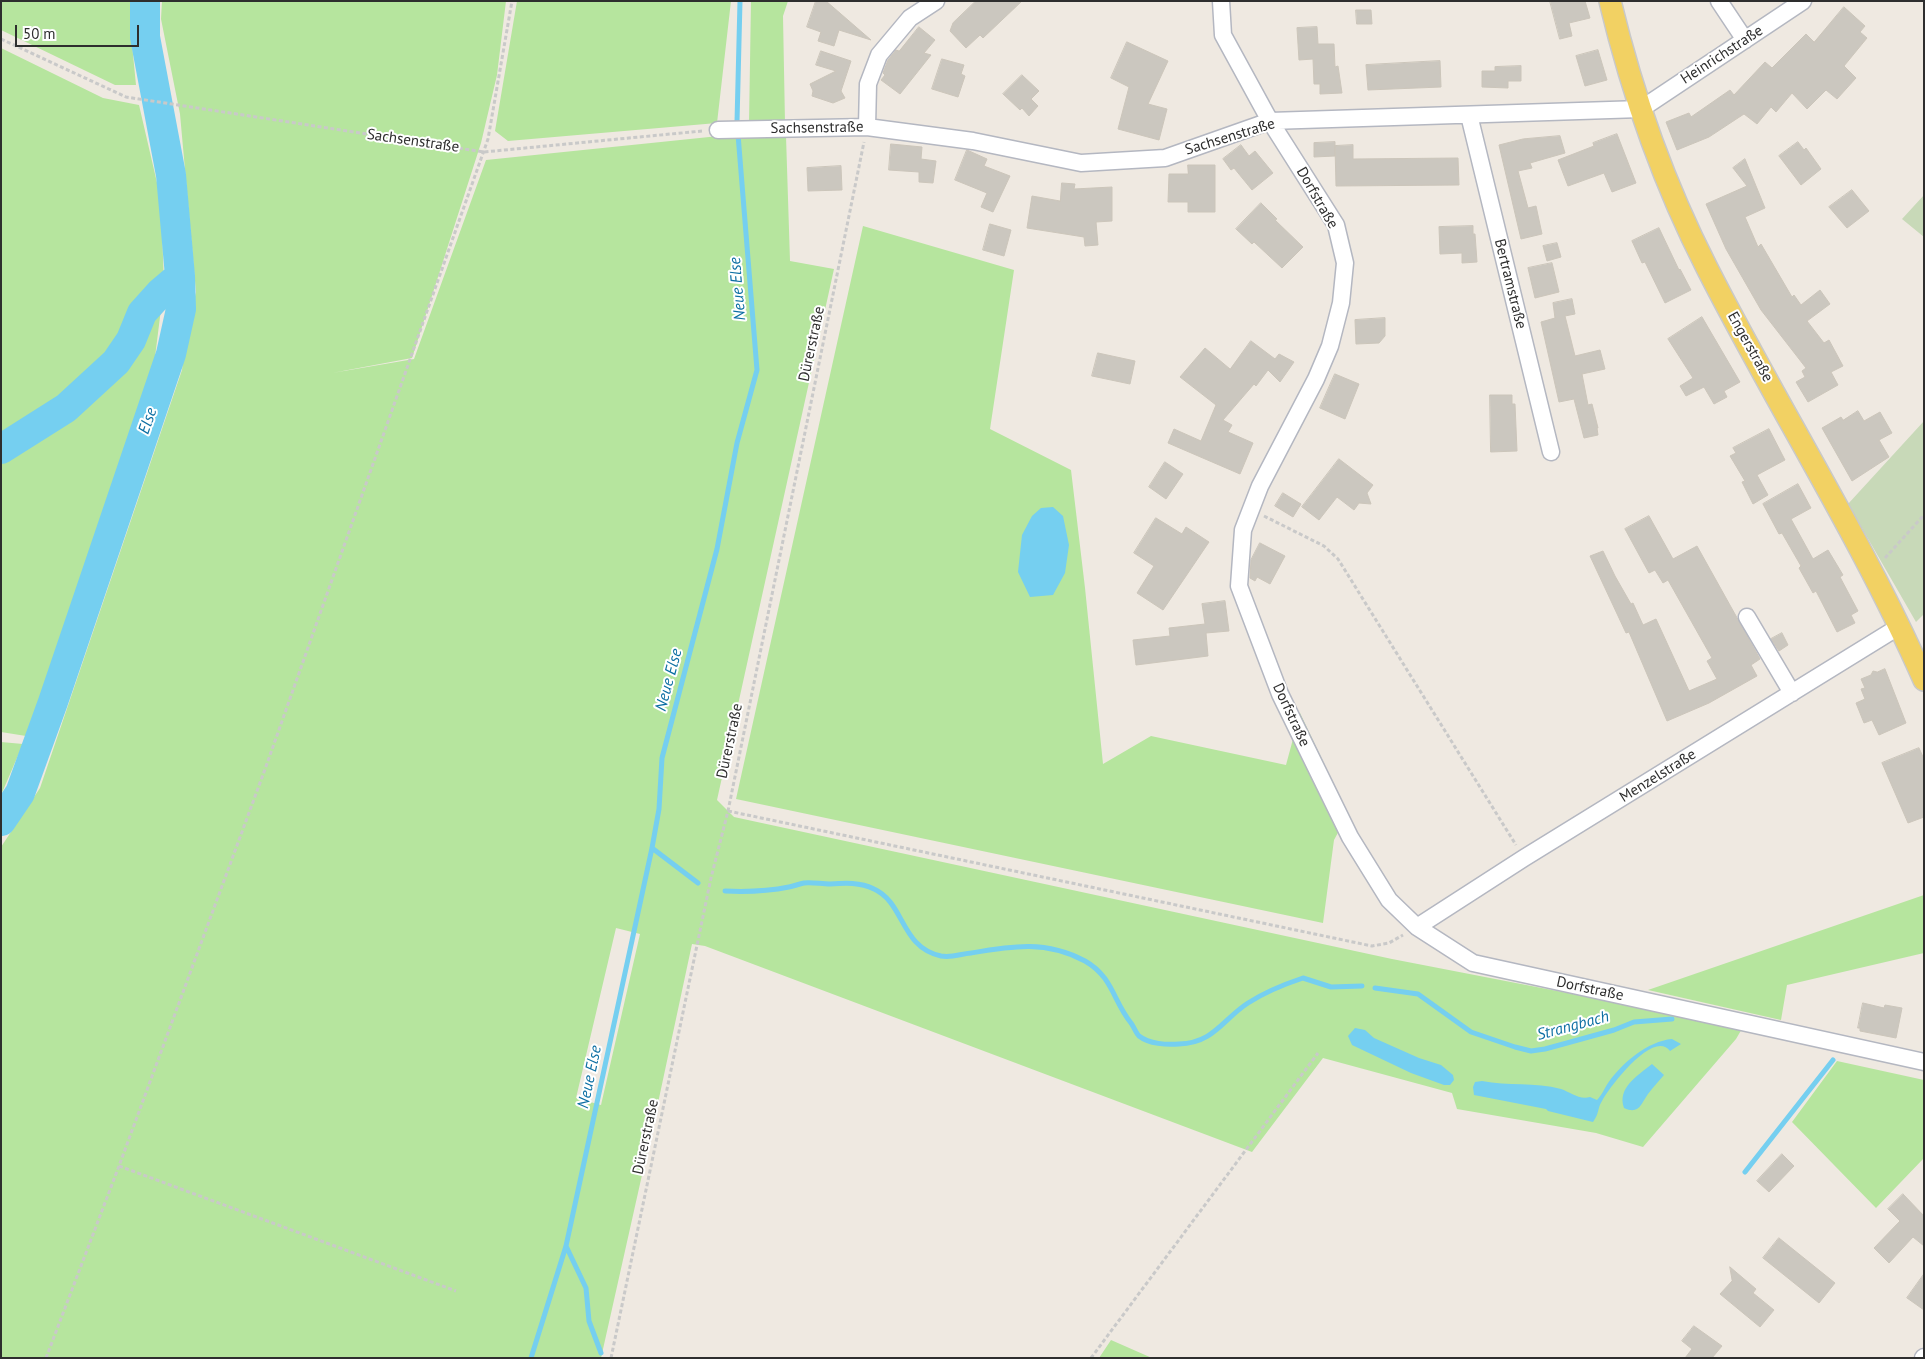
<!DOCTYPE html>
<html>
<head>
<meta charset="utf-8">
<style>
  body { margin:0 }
  #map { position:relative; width:1925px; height:1359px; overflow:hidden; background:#efe9e1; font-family:"PT Sans",sans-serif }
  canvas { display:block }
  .frame { position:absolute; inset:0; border:2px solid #2e2e2e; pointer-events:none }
  .scale { position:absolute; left:15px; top:25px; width:124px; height:22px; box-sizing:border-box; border:2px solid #2e2e2e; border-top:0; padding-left:6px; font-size:15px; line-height:18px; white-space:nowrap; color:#2e2e2e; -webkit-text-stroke:4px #fff; paint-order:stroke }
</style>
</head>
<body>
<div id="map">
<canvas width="1925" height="1359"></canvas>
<div class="frame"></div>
<div class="scale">50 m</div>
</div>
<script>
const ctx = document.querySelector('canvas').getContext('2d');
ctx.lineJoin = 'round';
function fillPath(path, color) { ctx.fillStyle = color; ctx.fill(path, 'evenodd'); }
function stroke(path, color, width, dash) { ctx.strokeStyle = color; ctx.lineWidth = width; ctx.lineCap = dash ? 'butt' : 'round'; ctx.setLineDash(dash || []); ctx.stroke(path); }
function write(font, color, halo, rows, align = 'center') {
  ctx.font = font + ' "PT Sans",sans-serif'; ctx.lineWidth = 4; ctx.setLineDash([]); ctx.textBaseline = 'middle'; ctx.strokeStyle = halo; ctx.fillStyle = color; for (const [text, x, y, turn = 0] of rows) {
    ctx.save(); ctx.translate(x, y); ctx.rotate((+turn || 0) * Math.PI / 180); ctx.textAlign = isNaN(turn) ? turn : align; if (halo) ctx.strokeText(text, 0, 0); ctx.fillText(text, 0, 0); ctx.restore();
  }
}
const green = new Path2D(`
  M1,1H132L131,34L136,85H115L1,30Z
  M162,1H506L497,75L481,143L412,358L332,373L414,359L486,160L719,136H786L790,261L834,269L717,800L734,817L1392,959L1743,1027L1736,1039L1643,1147L1596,1133L1457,1109L1452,1093L1323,1058L1252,1152L705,946L692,944L655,1117L601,1358H1V847L40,788L182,370L186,334L196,292L180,114L161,19ZM616,928L640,934L601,1105L576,1098Z
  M517,1H731L717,123L508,141L495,131Z
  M751,1H788L783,16L785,123L749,124Z
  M1,48L103,98L139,105L161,200L164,285L155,357L68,617L26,736L1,732Z
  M863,226L1014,270L990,429L1071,470L1085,588L1103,764L1151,736L1286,765L1300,713L1348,814L1334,840L1323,923L736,799Z
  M1,742L23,744L1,795Z
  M1924,895V953L1787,985L1781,1020L1648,990Z
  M1837,1061L1924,1080V1158L1876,1208L1792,1122Z
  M1111,1340L1152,1358H1099Z`);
const cemetery = new Path2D(`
  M1924,195V237L1902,219Z
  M1924,421V614L1916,622L1848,504Z`);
const water = new Path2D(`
  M1053,507L1063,516L1069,545L1065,573L1053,595L1030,597L1018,572L1022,535L1032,516L1041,508Z
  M1355,1028L1365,1030L1374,1038L1419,1058L1441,1065L1453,1075L1454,1080L1450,1085H1444L1411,1073L1352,1045L1348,1036Z
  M1672,1039L1681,1044L1670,1051C1654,1029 1610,1086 1602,1101C1597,1109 1600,1112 1593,1122L1548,1111L1546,1109L1474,1095L1473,1087L1475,1082L1482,1081C1508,1086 1535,1082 1561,1089C1570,1092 1579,1100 1590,1097L1597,1100C1602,1095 1604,1089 1608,1083C1622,1063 1648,1041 1672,1039Z
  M1652,1064L1664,1075C1659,1081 1653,1087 1648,1094C1641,1104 1639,1115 1624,1108C1617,1088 1637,1076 1652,1064Z`);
const stream = new Path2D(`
  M652,848L698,883
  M725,891C746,892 769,891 789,887C794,886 799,884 804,883C812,882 821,884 830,884C845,883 860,882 874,889C905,903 900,947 941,956C952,958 960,954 971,953C1012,946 1046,940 1085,961C1113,977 1113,1001 1131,1023C1134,1027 1136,1033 1139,1036C1149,1044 1167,1045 1179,1044C1214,1043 1223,1019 1248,1003C1265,992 1285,984 1303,978L1331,987L1362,986
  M1375,988L1418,994L1471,1032L1515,1047L1531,1051L1545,1049L1567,1043L1614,1030L1634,1022L1672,1019
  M1745,1172L1833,1060
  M566,1246L586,1288L589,1321L601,1353
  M531,1358L566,1246L652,848L659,809L662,758L717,549L737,443L757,370L737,122L740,1`);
const river = new Path2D(`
  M1,449L66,408L116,362L131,340L142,313L160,293L180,276
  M1,821L20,793L53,702L171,354L181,309L180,276L171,175L145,37V1`);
const building = new Path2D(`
  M816,1H826L871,40L839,30L834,46L818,41L821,32L807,27Z
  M976,1H1022L983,38L980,35L966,48L950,31L953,23Z
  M1550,1H1585L1590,18L1569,23L1572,36L1560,39Z
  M1844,7L1865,26L1860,32L1867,38L1844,66L1856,78L1837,99L1826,90L1807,109L1792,93L1776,112L1771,107L1757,124L1744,114L1709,137L1677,150L1666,122L1689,113L1691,117L1730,90L1734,95L1765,62L1772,68L1806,34L1814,42Z
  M1356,10H1371L1372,24H1357Z
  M919,27L935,40L924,53L931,55L900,94L881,80L885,75L883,73L888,60L896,50L899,51Z
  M1317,27L1318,44H1334L1335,67L1338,66L1342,93L1320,94V84H1314L1313,59L1299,60L1297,28Z
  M1127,42L1168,61L1148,104L1167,109L1159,140L1118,129L1129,87L1111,78Z
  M1598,50L1607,80L1585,86L1576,56Z
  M821,51L851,61L841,91L845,98L833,103L812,96L813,91L810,84L836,71L816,65Z
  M942,59L964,65L961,74L965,76L958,97L932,89Z
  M1440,61L1441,87L1368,90L1366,65Z
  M1521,66V81H1508V88L1482,87V71H1495V67Z
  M1022,75L1039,91L1031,99L1038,106L1029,116L1022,108L1020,110L1003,94Z
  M1617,134L1636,183L1612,192L1604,173L1568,186L1558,160L1594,146L1593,143Z
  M1560,136L1565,153L1530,163L1532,168L1518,171L1528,208L1536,206L1542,234L1521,239L1499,145L1523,139Z
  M1335,142V156L1314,157V143Z
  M1798,142L1804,150L1806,148L1821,169L1801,185L1779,156Z
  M891,144L922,147L921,159L936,161L933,183L919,182V172L889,170Z
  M1241,145L1249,156L1255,151L1273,173L1252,190L1234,168L1231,170L1223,159Z
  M1353,145V159L1458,158L1459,185L1336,186L1335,146Z
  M967,150L987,159L984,166L1010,176L993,212L981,207L987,193L955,180Z
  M1745,159L1765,208L1745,217L1758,247L1761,244L1792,297L1794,295L1801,305L1820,290L1830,304L1807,321L1824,343L1829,340L1843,366L1831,372L1838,385L1808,402L1796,382L1805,377L1802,371L1806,368L1761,310L1726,249L1706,204L1747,186L1733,168Z
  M1188,165H1215V212H1188V202H1168L1169,174H1188Z
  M841,166L842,190L808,191L807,168Z
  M1062,183L1075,184L1074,189L1112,187V221L1096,222L1098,245L1085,246L1084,237L1027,228L1032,196L1060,201Z
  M1852,190L1869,211L1847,228L1829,207Z
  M1261,203L1277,219L1275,220L1303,247L1282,268L1254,242L1252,244L1236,229Z
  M990,224L1011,230L1004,256L983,250Z
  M1473,226V234H1475L1477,262L1462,263V253L1440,254L1439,227Z
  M1659,228L1679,270L1680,269L1691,290L1665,303L1645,262L1642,263L1632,241Z
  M1557,243L1561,257L1547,261L1543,246Z
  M1552,263L1559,292L1535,298L1528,268Z
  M1572,299L1575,314L1565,316L1575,356L1600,350L1605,369L1582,374L1588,405L1592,404L1598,428H1597L1598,435L1584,438L1574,399L1559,402L1541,322L1555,318L1553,303Z
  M1702,317L1740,382L1724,391L1727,397L1714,404L1704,387L1686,396L1680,386L1693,378L1668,339Z
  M1385,318V336L1379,343L1356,344L1355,320Z
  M1251,341L1275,359L1279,354L1294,362L1280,382L1268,370L1256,386L1254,384L1223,420L1232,425L1228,432L1253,443L1240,474L1168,443L1174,429L1201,441L1216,405L1180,377L1205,348L1230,369Z
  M1098,353L1135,361L1130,384L1092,376Z
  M1335,374L1359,384L1345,419L1320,408Z
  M1490,395H1512V404H1515L1517,451L1491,452Z
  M1858,411L1864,421L1880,412L1892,433L1879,440L1889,457L1852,481L1822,428L1841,417L1843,420Z
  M1769,429L1785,460L1757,475L1768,495L1753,504L1742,482L1745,481L1730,456L1736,453L1733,448Z
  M1339,459L1373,485L1367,493L1371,504L1359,503L1354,510L1337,497L1319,520L1302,507Z
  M1165,462L1183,474L1166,499L1149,487Z
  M1798,484L1811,508L1791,519L1813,559L1828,550L1843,575L1840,577L1858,611L1851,615L1855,623L1837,632L1816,591L1813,593L1799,568L1801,566L1782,533L1779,534L1763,504Z
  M1283,493L1301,504L1293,517L1275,506Z
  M1649,516L1673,559L1697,546L1760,659L1751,665L1757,676L1709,703L1667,721L1629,632L1626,633L1590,556L1603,551L1615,576L1631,604L1633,603L1643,625L1656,619L1689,691L1717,679L1707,661L1712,658L1668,580L1663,583L1655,570L1649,573L1625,529Z
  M1156,518L1182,534L1186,527L1209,542L1163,610L1137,593L1154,566L1134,553Z
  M1260,543L1285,556L1270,584L1257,577L1255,581L1250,578L1251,560Z
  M1225,601L1229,631L1206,633L1208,656L1136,665L1133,640L1170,636L1169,628L1205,624L1202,604Z
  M1782,633L1788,645L1779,651L1771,639Z
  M1885,669L1906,723L1879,735L1872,720L1864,723L1856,703L1865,699L1861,689L1865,688L1861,679L1871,675L1873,671L1877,672Z
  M1919,748L1924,759V817L1908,823L1882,763Z
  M1863,1003L1884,1008L1885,1005L1902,1008L1896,1038L1860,1031V1028H1858Z
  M1782,1154L1794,1166L1769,1192L1757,1181Z
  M1903,1194L1924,1216V1246L1913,1237L1889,1263L1874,1248L1900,1221L1888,1209Z
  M1779,1238L1835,1283L1819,1303L1763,1258Z
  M1730,1267L1756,1289L1753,1293L1774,1310L1760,1327L1720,1294L1732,1281Z
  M1924,1274V1310L1907,1298Z
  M1694,1326L1722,1346L1712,1358H1685L1692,1349L1682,1341Z`);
const path = new Path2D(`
  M1,39L126,97L484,152L702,131
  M1264,516L1324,546L1338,559L1516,845
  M1885,558L1924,515
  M728,811L1372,946L1389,943L1403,935
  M119,1166L456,1291
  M46,1358L119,1166L264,772L488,139L512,1
  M611,1358L711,878L728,811L864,142
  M1091,1358L1318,1053`);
const minor = new Path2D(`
  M1221,1L1223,35L1270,121L1336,225L1345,263L1341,303L1330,346L1316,379L1260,486L1243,530L1239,586L1280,694L1350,837L1389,900L1417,927L1473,963L1924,1062
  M1719,1L1745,40
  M1469,115L1551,452
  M867,127L868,84L879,55L910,18L936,1
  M718,130L867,127L973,141L1081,163L1165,158L1270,121L1641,109L1803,1
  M1747,617L1792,693
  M1417,927L1524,858L1900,626
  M1923,1358L1924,1357`);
const major = new Path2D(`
  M1610,1C1632,93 1664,184 1707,268C1777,406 1861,537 1924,680`);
const streetNames = [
  ["Heinrichstraße",1722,55,-33],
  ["Sachsenstraße",817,128,-1],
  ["Sachsenstraße",1230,137,-17],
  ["Sachsenstraße",413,141,8],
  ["Dorfstraße",1317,198,60],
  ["Bertramstraße",1510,284,76],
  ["Dürerstraße",812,344,-78],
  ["Engerstraße",1750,347,61],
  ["Dorfstraße",1291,715,65],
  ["Dürerstraße",730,741,-78],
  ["Menzelstraße",1658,776,-32],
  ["Dorfstraße",1590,989,12],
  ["Dürerstraße",646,1137,-78]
];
const waterNames = [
  ["Neue Else",738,289,-95],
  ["Else",148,421,-71],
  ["Neue Else",669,680,-75],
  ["Strangbach",1573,1026,-15],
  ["Neue Else",590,1077,-78]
];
fillPath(green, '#b6e59e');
fillPath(cemetery, '#c8d9b8');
fillPath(water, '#75cff0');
stroke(stream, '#75cff0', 5);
stroke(river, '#75cff0', 30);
fillPath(building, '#cbc7bf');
stroke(building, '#cbc5ba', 1);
stroke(minor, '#b4b7c1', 19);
stroke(major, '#c9c9c9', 24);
stroke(path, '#c9c9c9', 3, [4, 2.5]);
stroke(minor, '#fff', 16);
stroke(major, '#f2d163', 21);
write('15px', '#2e2e2e', '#fff', streetNames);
write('italic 16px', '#0d6fa3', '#fff', waterNames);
</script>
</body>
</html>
